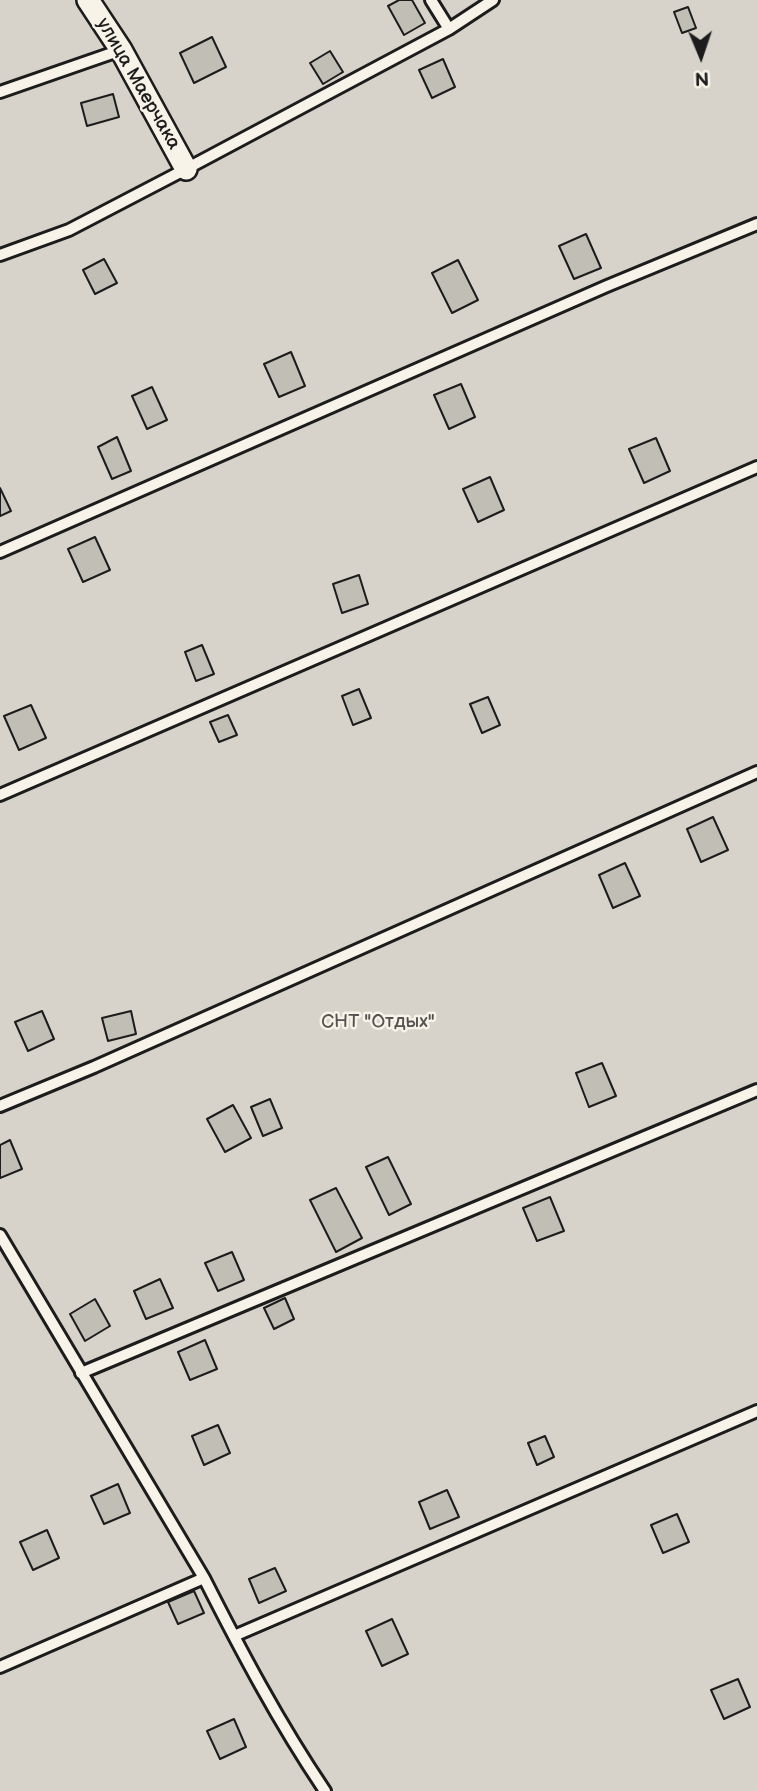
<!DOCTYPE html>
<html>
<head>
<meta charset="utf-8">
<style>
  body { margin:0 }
  #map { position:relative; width:757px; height:1791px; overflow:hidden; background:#f7f3e8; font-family:"Balsamiq Sans",sans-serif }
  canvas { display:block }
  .north { position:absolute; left:666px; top:21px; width:70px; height:70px; -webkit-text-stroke:5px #f7f3e8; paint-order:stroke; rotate:178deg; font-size:19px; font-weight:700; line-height:28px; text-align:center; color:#1c1c1c }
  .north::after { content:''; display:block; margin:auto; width:24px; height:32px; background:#1c1c1c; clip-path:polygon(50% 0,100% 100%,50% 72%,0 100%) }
</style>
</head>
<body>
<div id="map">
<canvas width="757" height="1791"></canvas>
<div class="north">N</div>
</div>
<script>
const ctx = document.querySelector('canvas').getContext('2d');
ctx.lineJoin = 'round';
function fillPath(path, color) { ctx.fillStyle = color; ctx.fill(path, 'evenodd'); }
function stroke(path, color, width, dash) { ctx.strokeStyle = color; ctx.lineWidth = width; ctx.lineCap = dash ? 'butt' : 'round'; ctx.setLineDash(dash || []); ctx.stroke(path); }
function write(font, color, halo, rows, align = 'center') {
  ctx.font = font + ' "Balsamiq Sans",sans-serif'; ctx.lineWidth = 5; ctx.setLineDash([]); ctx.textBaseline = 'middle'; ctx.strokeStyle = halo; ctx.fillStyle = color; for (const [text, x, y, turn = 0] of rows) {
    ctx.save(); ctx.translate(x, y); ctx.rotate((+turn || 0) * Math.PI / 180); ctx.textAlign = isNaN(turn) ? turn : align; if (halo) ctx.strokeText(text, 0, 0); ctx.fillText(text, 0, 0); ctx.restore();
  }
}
const green = new Path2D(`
  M0,0H757V1791H0Z`);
const building = new Path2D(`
  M399,0H412L425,23L404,35L388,6Z
  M688,7L696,28L682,33L674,12Z
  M212,37L226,67L194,83L180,53Z
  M330,51L343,72L323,84L310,63Z
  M443,59L455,87L432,98L419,70Z
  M113,94L119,117L87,126L81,103Z
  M586,234L601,268L574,279L559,246Z
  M104,259L117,283L95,294L83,270Z
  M458,260L478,300L452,313L432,273Z
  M291,352L305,386L279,397L264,364Z
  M461,384L475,417L449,429L434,395Z
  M152,387L167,420L147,429L132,396Z
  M117,437L131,471L112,479L98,447Z
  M656,438L670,471L644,483L629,449Z
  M490,477L504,510L478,522L463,489Z
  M0,488L11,511L0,516Z
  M95,537L110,570L83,582L68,549Z
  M359,575L368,604L342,613L333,584Z
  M202,645L214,674L196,681L185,652Z
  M359,689L371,718L353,725L342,696Z
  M488,697L500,725L482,733L470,704Z
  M31,705L46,738L19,750L4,716Z
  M228,715L237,735L219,742L210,722Z
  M713,817L728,850L701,862L687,829Z
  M625,863L640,896L613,908L599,875Z
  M42,1011L54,1039L28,1051L15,1022Z
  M131,1011L136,1034L108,1041L102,1018Z
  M602,1063L616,1096L589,1107L576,1073Z
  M270,1099L282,1128L263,1136L251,1107Z
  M233,1105L251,1138L225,1152L207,1119Z
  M10,1140L22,1169L0,1178V1145Z
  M388,1157L411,1204L389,1215L366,1167Z
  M336,1188L362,1238L336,1252L310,1200Z
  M550,1197L564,1231L537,1241L523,1208Z
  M232,1252L244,1280L218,1291L205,1263Z
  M160,1279L173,1308L146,1319L134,1291Z
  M285,1298L294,1319L274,1329L264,1308Z
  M95,1299L110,1326L85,1341L70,1314Z
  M205,1340L217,1369L190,1380L178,1352Z
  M218,1425L230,1453L204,1465L192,1436Z
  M545,1436L554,1457L537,1465L528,1443Z
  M118,1484L130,1513L104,1524L91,1496Z
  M447,1490L459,1517L430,1529L419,1502Z
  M677,1514L689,1542L663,1553L651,1525Z
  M47,1530L59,1558L33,1570L20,1542Z
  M275,1568L286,1591L259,1603L249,1579Z
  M194,1591L204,1613L178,1624L168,1602Z
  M392,1619L408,1654L382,1666L366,1631Z
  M738,1679L750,1707L724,1719L711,1690Z
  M234,1719L246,1747L220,1759L207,1731Z`);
const lane = new Path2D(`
  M431,0L449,29
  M0,92L121,50
  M0,255L69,230L186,169L449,29L493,0
  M0,552L607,286L757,224
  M0,795L757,467
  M0,1106L94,1067L757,772
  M0,1235L204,1578C241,1651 279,1723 325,1791
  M81,1373L757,1090
  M234,1636L757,1411
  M0,1667L204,1578`);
const street = new Path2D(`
  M88,0L121,50L186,169`);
const streetNames = [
  ["улица Маерчака",138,84,60]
];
const parkNames = [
  ["СНТ \"Отдых\"",378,1022]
];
fillPath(green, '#d7d3cb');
fillPath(building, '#c0beb5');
stroke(building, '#1c1c1c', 2);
stroke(lane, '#1c1c1c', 16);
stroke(street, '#1c1c1c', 26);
stroke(lane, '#f7f3e8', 10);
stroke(street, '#f7f3e8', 21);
write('19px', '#1c1c1c', '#f7f3e8', streetNames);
write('19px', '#545351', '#f7f3e8', parkNames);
</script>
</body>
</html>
